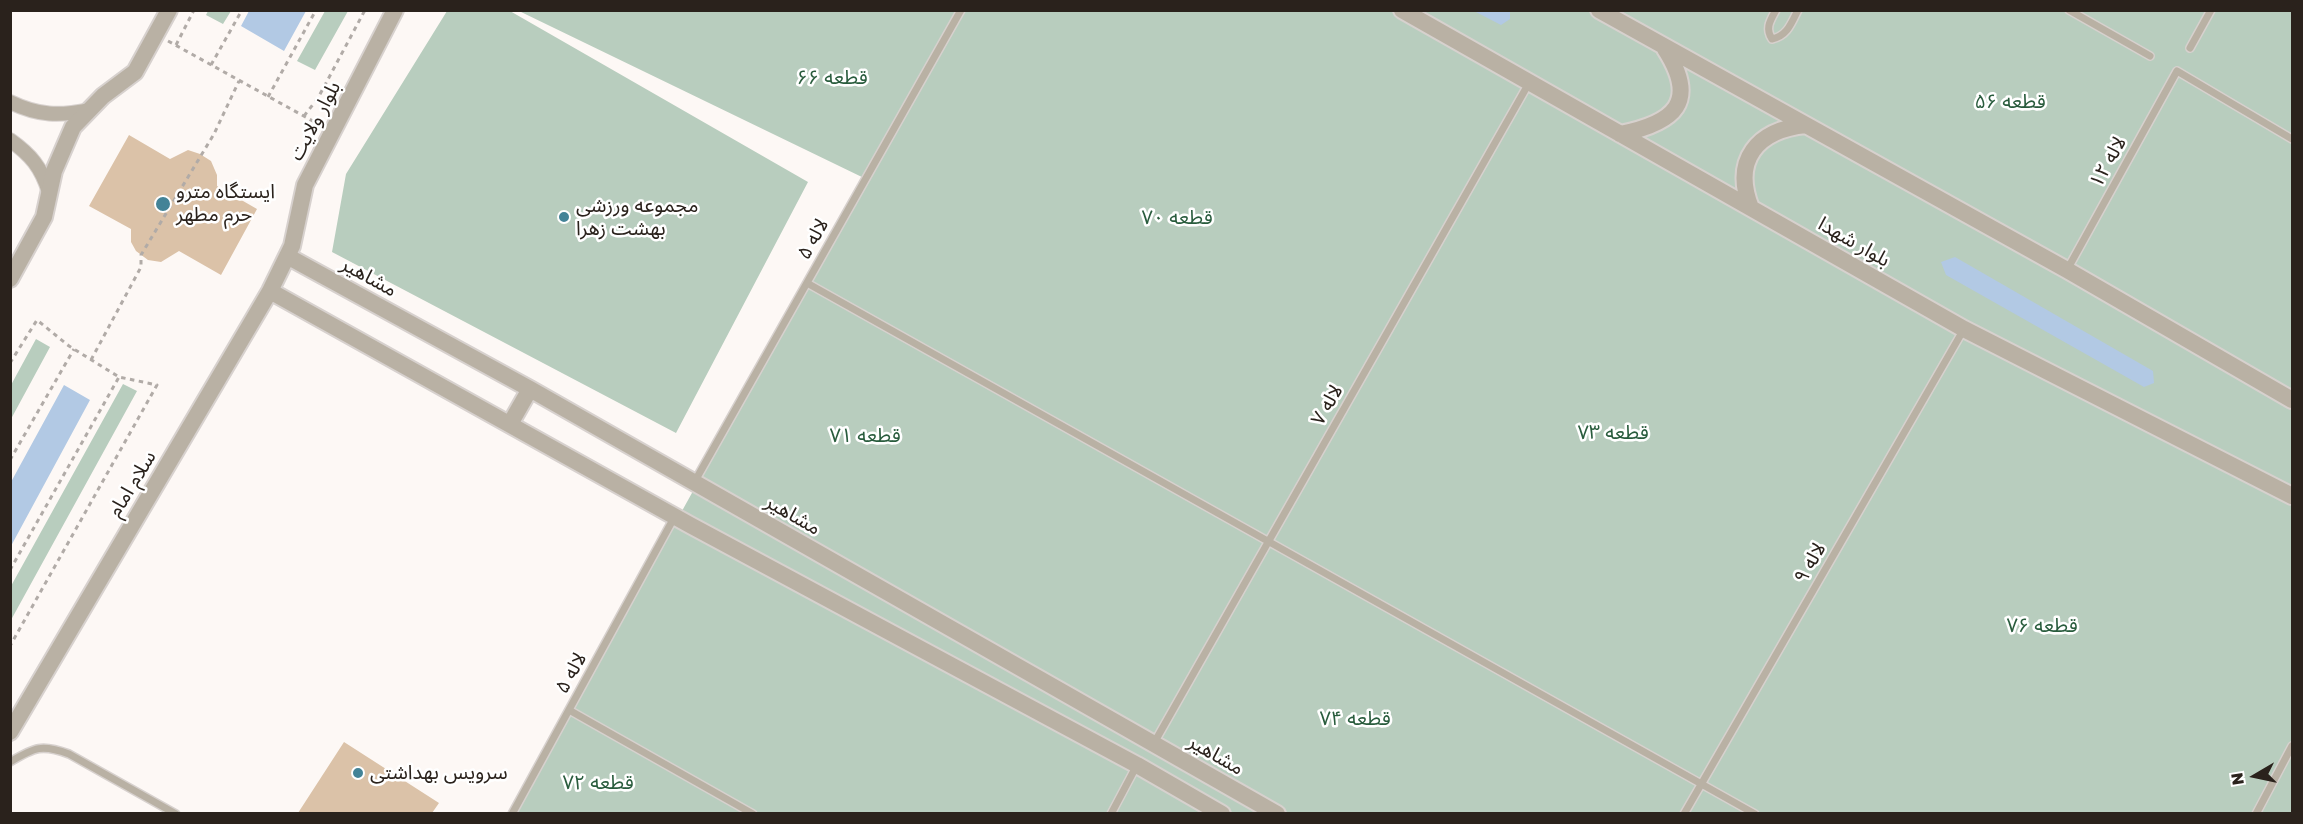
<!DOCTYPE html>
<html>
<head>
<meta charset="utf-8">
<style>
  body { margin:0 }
  #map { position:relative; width:2303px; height:824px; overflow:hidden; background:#fdf8f5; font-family:"Golos Text",sans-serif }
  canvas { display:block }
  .frame { position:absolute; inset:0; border:12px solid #2a221c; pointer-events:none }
  .north { position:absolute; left:2225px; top:746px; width:60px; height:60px; -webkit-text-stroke:4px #fff; paint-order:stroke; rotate:261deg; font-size:16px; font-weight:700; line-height:24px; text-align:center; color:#2a221c }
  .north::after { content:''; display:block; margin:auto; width:21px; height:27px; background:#2a221c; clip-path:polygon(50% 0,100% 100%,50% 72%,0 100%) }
</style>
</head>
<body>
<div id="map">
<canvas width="2303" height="824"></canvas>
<div class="frame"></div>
<div class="north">N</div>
</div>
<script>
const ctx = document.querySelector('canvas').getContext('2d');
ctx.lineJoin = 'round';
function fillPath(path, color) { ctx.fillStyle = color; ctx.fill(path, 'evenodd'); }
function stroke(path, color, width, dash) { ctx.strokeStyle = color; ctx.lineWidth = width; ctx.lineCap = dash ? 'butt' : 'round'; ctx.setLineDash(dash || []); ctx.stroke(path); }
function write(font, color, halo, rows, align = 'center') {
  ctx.font = font + ' "Golos Text","Noto Sans Arabic",sans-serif'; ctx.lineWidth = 5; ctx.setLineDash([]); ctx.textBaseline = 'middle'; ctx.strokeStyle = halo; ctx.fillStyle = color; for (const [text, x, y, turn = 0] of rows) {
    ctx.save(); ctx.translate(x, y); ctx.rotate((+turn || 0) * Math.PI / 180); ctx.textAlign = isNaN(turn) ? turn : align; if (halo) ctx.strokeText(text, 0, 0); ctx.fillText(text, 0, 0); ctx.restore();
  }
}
const green = new Path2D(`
  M208,11V10L231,11L223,24L206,15Z
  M325,11H348L315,70L297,61Z
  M447,11H510L808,182L676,433L332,252L346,174Z
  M519,11H2292V813L514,814L866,179Z
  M36,339L50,347L11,419V385Z
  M123,384L137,391L11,620V586Z`);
const water = new Path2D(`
  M249,11V10L306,11L284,51L241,26Z
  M1474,11H1510V19L1501,25Z
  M1955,257L2153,371L2154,383L2144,387L1946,275L1941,262Z
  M64,385L90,400L11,546V482Z`);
const building = new Path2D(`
  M129,135L170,159L188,150L200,154L211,161L217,175V186L257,209L221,275L179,251L161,262L148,260L136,251L131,242V229L89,206Z
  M344,742L439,803L432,813H298Z`);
const path = new Path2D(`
  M168,41L320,125
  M176,45L194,10
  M211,65L242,10
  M268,97L316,10
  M304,116L318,98L365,10
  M91,360L141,267V255L214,134L239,81
  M10,363L37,320L69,346L119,377L157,385L10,646
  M10,460L74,349
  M10,570L119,377`);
const service = new Path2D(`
  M1776,10C1770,21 1765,28 1772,39C1787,36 1791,24 1798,10
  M2069,10L2150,56
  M2190,48L2211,10
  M2067,270L2177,71L2292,139
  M807,283L1755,814
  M695,481L961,10
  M569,710L753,814
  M1154,743L1529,83
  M10,762C35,747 42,744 69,754L176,814
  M512,814L675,516
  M1111,814L1137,765
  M1684,814L1964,329
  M2256,814L2292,746`);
const minor = new Path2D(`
  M10,102C39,116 59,116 90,110
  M10,140C31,155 41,167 49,192`);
const tertiary = new Path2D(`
  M1402,10L1964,329L2292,496
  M1599,10L2067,270L2292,400
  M1620,134C1675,123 1699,102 1665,49
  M1751,208C1732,160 1757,130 1806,125
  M287,256L530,389L1277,814
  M10,279L44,217L54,171L73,127L103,96L135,72L169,10
  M270,291L690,525L1137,765L1222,814
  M510,424L530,389
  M10,732L270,291L292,246L305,185L395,10`);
const markers = [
  [163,204,8,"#438397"],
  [564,217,6,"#438397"],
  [358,773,6,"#438397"]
];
const parkNames = [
  ["قطعه ۶۶",832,78],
  ["قطعه ۵۶",2010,102],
  ["قطعه ۷۰",1177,218],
  ["قطعه ۷۳",1613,433],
  ["قطعه ۷۱",865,436],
  ["قطعه ۷۶",2042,626],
  ["قطعه ۷۴",1355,719],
  ["قطعه ۷۲",598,783]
];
const streetNames = [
  ["بلوار ولایت",315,121,-62],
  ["لاله ۱۲",2108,162,-61],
  ["لاله ۵",813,239,-61],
  ["بلوار شهدا",1854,242,30],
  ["مشاهیر",369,277,29],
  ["لاله ۷",1327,405,-60],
  ["سلام امام",132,484,-59],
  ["مشاهیر",793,515,30],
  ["لاله ۹",1810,563,-60],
  ["لاله ۵",571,673,-61],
  ["مشاهیر",1216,755,30]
];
const poiNames = [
  ["ایستگاه مترو",176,192],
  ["حرم مطهر",176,215],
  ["مجموعه ورزشی",576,206],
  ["بهشت زهرا",576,229],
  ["سرویس بهداشتی",370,773]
];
fillPath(green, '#b8cdbe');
fillPath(water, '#b2c9e4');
fillPath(building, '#dbc2a8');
stroke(service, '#d7d1ce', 10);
stroke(minor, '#d7d1ce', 16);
stroke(tertiary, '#d7d1ce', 20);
stroke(path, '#b1aba7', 3, [4.5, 4.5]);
stroke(service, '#b9b1a4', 7);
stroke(minor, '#b9b1a4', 14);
stroke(tertiary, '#b9b1a4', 16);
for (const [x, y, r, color] of markers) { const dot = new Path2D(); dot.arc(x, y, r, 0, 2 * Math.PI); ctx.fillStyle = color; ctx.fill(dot); stroke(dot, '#fff', 2); }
write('20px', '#295c3d', '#fff', parkNames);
write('20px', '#2a221c', '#fff', streetNames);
write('20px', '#2a221c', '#fff', poiNames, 'left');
</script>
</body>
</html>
